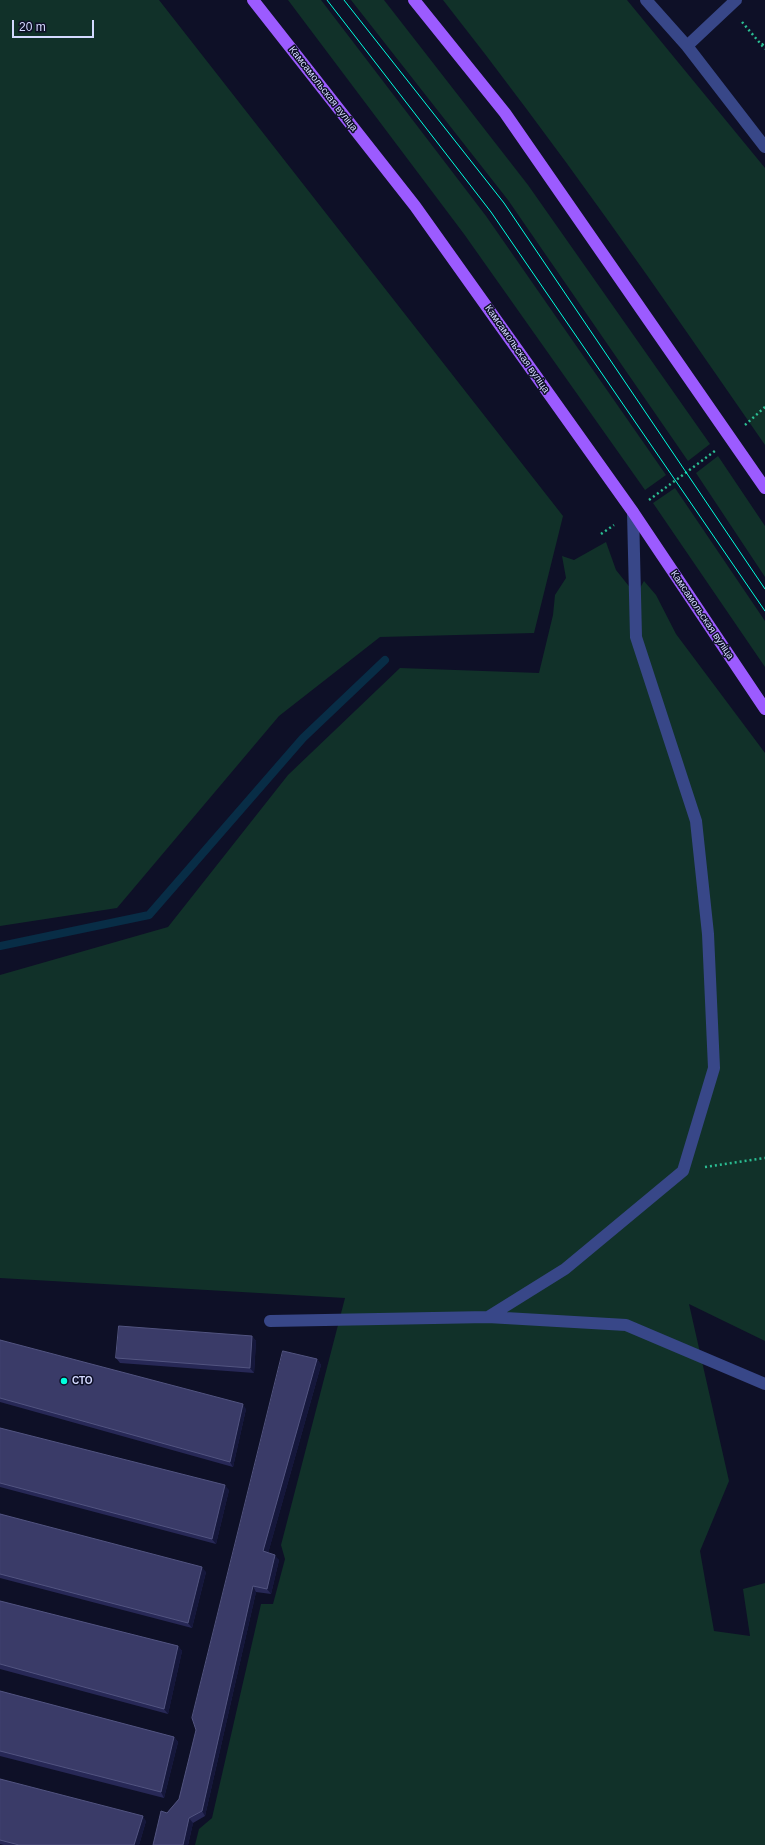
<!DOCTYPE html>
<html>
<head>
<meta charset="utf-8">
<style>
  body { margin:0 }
  #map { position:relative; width:765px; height:1845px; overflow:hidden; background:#0e1027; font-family:Arial,sans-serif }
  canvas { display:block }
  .scale { position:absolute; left:12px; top:20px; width:82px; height:18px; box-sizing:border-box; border:2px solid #d4d9ff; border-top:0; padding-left:5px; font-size:12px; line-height:14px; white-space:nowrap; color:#d4d9ff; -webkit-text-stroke:3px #0e1027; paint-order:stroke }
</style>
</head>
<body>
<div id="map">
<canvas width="765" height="1845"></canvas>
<div class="scale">20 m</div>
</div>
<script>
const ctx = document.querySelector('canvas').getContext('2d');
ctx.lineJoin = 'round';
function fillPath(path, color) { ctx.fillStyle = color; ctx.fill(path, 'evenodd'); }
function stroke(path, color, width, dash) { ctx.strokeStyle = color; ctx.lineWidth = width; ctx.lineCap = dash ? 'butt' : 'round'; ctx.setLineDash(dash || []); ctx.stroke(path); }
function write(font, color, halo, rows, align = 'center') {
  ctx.font = font + ' Arial,sans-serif'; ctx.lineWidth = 3; ctx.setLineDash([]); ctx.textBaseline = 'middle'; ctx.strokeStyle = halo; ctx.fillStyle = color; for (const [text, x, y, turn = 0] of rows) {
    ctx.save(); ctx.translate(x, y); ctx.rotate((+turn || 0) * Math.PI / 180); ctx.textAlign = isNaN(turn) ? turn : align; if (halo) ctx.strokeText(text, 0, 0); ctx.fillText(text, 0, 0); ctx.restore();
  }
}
const green = new Path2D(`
  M0,0H159L563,516L534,633L380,637L279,716L117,908L0,926Z
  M288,0H321L486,216L666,475L645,490L464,234Z
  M351,0H384L528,185L710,444L688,461L508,200Z
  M443,0H627L765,168V445C661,294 556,143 443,0Z
  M718,456L765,526V577L696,473Z
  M675,488L765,621V667L653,503Z
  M606,542L616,570L636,595L644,581L656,595L676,634L765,753V1341L689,1304L729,1481L700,1551L714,1631L750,1636L743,1589L765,1583V1845H195L199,1829L212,1818L261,1604H273L285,1559L281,1545L345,1298L0,1278V975L168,927L288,775L400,668L539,673L553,615L555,595L566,578L562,556L574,560Z`);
const stream = new Path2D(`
  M0,946L149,915L303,738L385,660`);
const path = new Path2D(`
  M742,22L765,49
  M762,45L765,42
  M745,425L765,407
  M649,500L715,451
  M601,534L614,525
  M705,1167L765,1158`);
const minor = new Path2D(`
  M646,0L687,46L765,147
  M687,46L736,0
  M488,1317L565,1269L683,1171L714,1068L708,934L696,821L636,637L633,512
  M270,1321L488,1317L626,1325L765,1384`);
const major = new Path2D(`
  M253,0L415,206L633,512L765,709
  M414,0L505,113L765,488`);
const tram = new Path2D(`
  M327,0L491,212L765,611
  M344,0L504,203L765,589`);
const wall = new Path2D(`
  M252,1336L256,1341L254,1373L120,1363L116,1358Z
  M0,1340L246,1409L233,1467L0,1402Z
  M317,1359L321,1365L268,1553L279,1560L271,1594L256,1592L205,1816L193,1823L188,1845H153L167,1813L179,1799Z
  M0,1428L229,1490L216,1544L0,1487Z
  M0,1514L206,1572L192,1628L0,1578Z
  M0,1601L178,1646L182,1651L168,1714L0,1669Z
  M0,1691L174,1737L178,1742L164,1798L0,1756Z
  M0,1779L146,1821L139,1845H4L0,1844Z`);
const shadedWall = new Path2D(`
  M252,1336L256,1341L254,1373L250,1368Z
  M317,1359L321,1365L267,1557L263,1551Z
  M243,1404L246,1409L233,1467L230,1462Z
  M225,1485L229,1490L216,1544L212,1539Z
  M275,1555L279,1560L271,1594L267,1589Z
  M202,1567L206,1572L192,1628L188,1623Z
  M253,1586L256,1592L205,1816L202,1811Z
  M178,1646L182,1651L168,1714L164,1709Z
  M174,1737L178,1742L164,1798L161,1792Z
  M143,1816L146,1821L139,1845H134Z
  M189,1818L193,1823L188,1845H183Z`);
const building = new Path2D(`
  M119,1326L252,1336L250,1368L116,1358Z
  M0,1340L243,1404L230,1462L0,1398Z
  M283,1351L317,1359L263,1551L275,1555L267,1589L253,1586L202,1811L189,1818L183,1845H153L161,1811L167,1813L179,1799L196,1730L192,1718Z
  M0,1428L225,1485L212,1539L0,1483Z
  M0,1514L202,1567L188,1623L0,1574Z
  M0,1601L178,1646L164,1709L0,1664Z
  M0,1691L174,1737L161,1792L0,1751Z
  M0,1779L143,1816L134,1845H19L0,1840Z`);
const markers = [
  [64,1381,4,"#00ffde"]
];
const streetNames = [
  ["Камсамольская вуліца",323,89,52],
  ["Камсамольская вуліца",517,349,55],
  ["Камсамольская вуліца",702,615,56]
];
const poiNames = [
  ["СТО",72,1381]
];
fillPath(green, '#113129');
stroke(stream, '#082d46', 8);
stroke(path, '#2bbd92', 2.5, [2, 3]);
stroke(minor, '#384788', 12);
stroke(major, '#9c5bff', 12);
stroke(tram, '#00ffde', 1);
fillPath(wall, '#272856');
fillPath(shadedWall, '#15173b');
fillPath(building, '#3a3b68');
stroke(building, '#525480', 1);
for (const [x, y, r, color] of markers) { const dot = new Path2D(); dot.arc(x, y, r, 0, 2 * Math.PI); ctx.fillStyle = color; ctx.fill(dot); stroke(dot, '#0e1027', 1.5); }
write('10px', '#d4d9ff', '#0e1027', streetNames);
write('bold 10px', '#d4d9ff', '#0e1027', poiNames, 'left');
</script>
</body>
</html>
